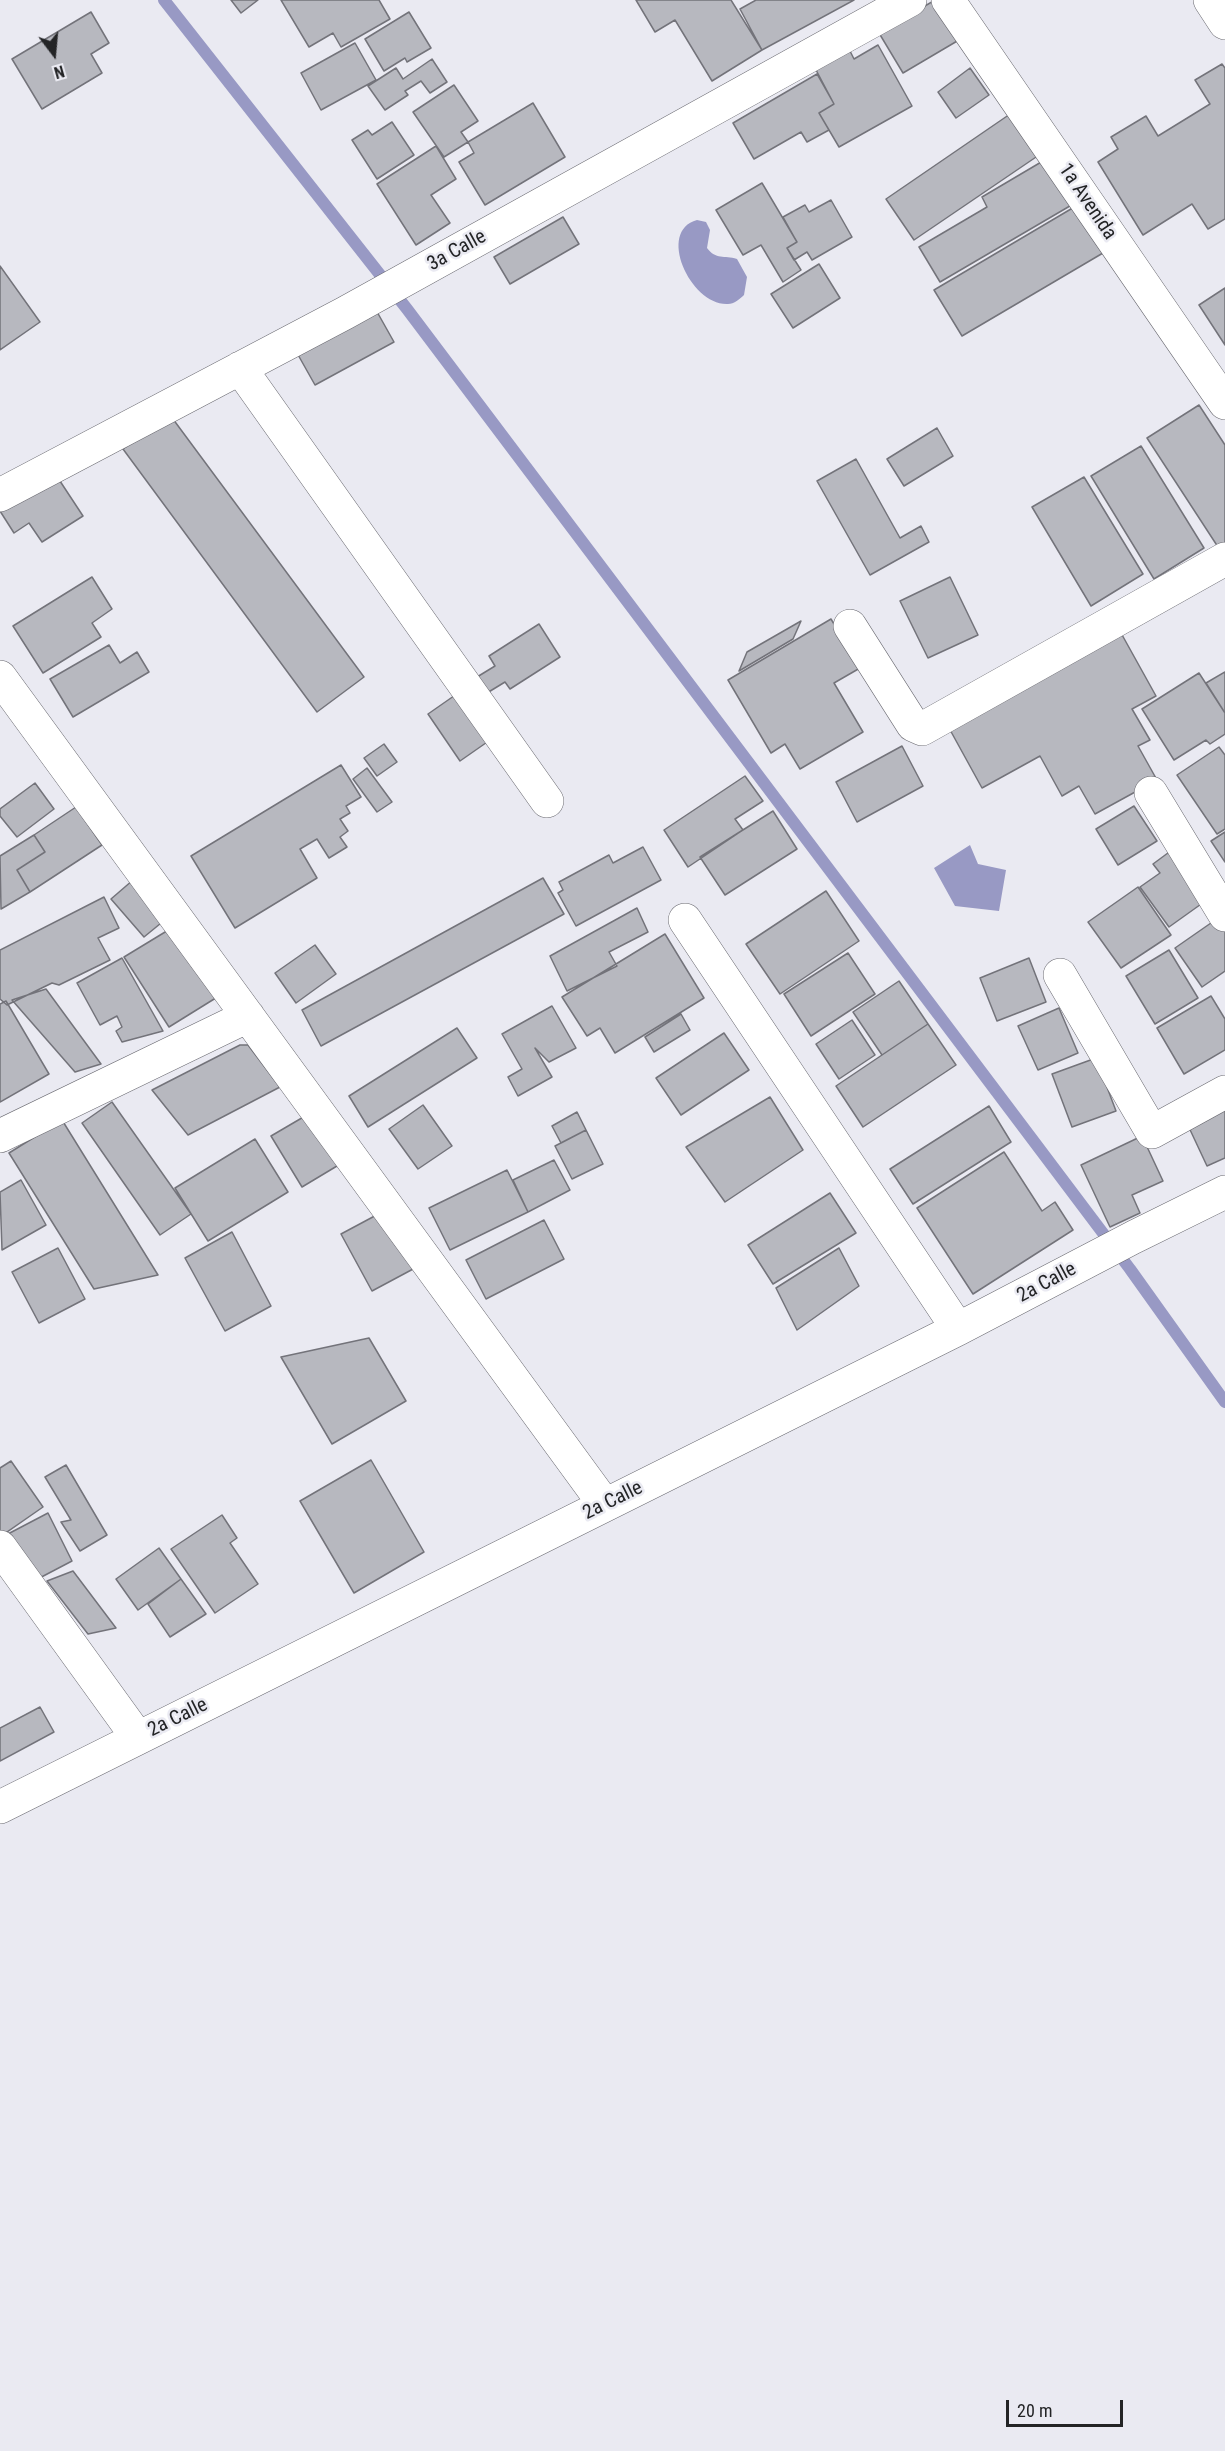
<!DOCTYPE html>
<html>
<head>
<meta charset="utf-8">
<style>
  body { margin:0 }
  #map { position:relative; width:1225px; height:2451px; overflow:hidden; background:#eaeaf2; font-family:"Roboto Condensed",sans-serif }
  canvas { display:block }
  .north { position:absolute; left:24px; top:24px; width:60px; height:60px; -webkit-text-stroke:4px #eaeaf2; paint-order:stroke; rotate:164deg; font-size:16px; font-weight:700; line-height:24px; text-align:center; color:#232426 }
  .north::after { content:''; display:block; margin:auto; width:21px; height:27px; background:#232426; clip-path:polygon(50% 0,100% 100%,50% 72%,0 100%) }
  .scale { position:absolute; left:1006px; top:2400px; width:117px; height:27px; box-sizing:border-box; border:3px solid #232426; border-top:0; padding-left:8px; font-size:18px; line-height:21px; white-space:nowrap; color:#232426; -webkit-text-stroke:4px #eaeaf2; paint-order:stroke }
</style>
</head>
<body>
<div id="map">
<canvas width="1225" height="2451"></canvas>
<div class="north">N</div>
<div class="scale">20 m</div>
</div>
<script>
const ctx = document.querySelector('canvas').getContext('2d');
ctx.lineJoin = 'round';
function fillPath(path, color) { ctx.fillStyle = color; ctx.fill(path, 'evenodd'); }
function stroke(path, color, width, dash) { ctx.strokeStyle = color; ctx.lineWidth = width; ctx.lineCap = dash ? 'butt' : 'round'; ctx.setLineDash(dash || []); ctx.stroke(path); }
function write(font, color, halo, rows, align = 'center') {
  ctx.font = font + ' "Roboto Condensed",sans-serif'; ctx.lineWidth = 5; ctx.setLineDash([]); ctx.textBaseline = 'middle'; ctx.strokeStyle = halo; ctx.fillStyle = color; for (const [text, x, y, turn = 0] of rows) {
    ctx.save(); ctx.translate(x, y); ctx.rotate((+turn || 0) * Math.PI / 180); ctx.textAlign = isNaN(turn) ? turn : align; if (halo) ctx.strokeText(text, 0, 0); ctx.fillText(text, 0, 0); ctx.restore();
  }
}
const water = new Path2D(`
  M697,220L706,222L710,230L707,248C716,260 724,255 737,259L747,277L744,295C740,299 734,304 728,304C691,306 656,231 697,220Z
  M970,845L978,864L1006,870L999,911L955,906L934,868Z`);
const stream = new Path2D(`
  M164,0L407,309L1130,1269L1225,1402`);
const building = new Path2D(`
  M231,0H258L241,13Z
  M281,0H379L390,19L341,47L333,33L309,47Z
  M636,0H731L762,50L712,81L675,20L655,32Z
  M756,0H854L762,50L740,9Z
  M935,0L964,37L903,73L879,33Z
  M91,12L109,43L91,54L102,73L42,109L12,59Z
  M409,12L431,48L407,62L405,58L384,71L365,39Z
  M355,43L376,80L321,110L301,73Z
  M878,45L912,106L839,147L819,113L834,104L815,68L849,49L854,59Z
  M432,59L447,82L430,93L421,81L405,91L408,95L385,110L368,86L396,68L403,79Z
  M1222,64L1225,68V219L1208,229L1192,204L1143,235L1098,162L1118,149L1111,137L1146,116L1158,136L1210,104L1195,80Z
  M970,68L989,95L956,118L938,92Z
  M817,74L834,104L819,113L829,130L807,142L801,132L754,159L733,123Z
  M454,85L478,121L461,132L468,142L444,157L413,112Z
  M533,103L565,157L485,205L459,162L474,153L468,142Z
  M1013,112L1042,153L914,240L886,199Z
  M392,122L414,155L377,179L352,140L368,130L372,135Z
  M436,146L456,179L431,195L450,223L416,245L377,184Z
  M1048,158L1075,203L940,282L919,247L987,207L982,197Z
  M762,183L797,242L787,248L801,270L783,282L761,245L743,255L716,210Z
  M831,200L852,237L812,260L807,252L794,260L787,248L797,242L783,217L805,205L809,212Z
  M1076,206L1103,253L962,336L934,290Z
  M563,217L579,244L510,284L494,257Z
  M819,264L840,298L793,328L771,294Z
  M0,266L40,322L0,350Z
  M1225,288V345L1199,305Z
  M376,310L394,342L315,385L297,353Z
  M1199,405L1225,445V542L1218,547L1147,438Z
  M170,415L364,677L317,712L123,449Z
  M937,428L953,456L904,486L887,459Z
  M1141,446L1204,548L1154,579L1091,476Z
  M856,459L900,538L921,526L929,542L870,575L817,481Z
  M56,475L83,516L42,542L29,523L14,533L0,511Z
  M1084,477L1143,574L1091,606L1032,507Z
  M92,577L112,609L92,623L101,637L43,673L13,626Z
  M950,577L978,635L928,658L900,601Z
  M831,619L860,668L834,683L863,732L800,769L785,744L771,753L728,680Z
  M801,621L793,639L739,671L747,652Z
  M539,624L560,657L510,689L505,682L487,693L477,677L495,666L489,656Z
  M1121,633L1156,696L1132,709L1150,740L1138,746L1157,780L1095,814L1079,786L1062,796L1040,756L982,788L949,728Z
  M109,645L120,663L137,652L149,672L73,717L50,679Z
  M1225,672V713L1206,683Z
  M1199,673L1225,713V734L1210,744L1206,740L1174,760L1142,709Z
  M461,691L493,738L460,761L428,714Z
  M384,744L397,762L377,776L364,758Z
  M902,746L923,786L857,822L836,782Z
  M1219,747L1225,755V829L1217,834L1177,775Z
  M341,765L361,797L346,806L350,813L340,819L348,831L340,837L347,847L329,858L317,839L300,849L317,878L235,928L191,856Z
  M367,768L392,802L377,812L353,779Z
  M745,776L763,801L735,819L743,830L688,867L664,830Z
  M35,783L54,809L17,837L0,816V809Z
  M1134,806L1157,841L1118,865L1096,829Z
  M76,807L102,845L30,892L17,870L45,852L34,835Z
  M773,811L797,849L725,895L700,857Z
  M1225,832V862L1211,841Z
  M34,835L45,852L17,870L30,892L1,909L0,856Z
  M643,847L661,880L576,926L558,893L563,890L559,882L609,855L613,863Z
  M1176,847L1211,897L1169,927L1140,887L1160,873L1153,864Z
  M543,878L564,914L321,1046L302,1010Z
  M133,880L166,919L144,937L111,899Z
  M1138,887L1171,935L1121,968L1088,922Z
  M826,891L859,941L780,994L746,944Z
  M104,897L119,928L98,938L110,960L59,985L52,983L7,1005L0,999V950Z
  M637,908L648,932L609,952L617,966L567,991L550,956Z
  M1221,916L1225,922V971L1202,987L1175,948Z
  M175,926L219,996L169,1027L124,957Z
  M665,934L704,998L615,1053L600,1028L587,1036L562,997Z
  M315,945L336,974L296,1003L275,973Z
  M1169,950L1198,998L1155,1024L1126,976Z
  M848,953L875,994L811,1036L784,994Z
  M122,958L163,1031L122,1042L116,1031L122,1027L117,1016L100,1025L77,983Z
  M1029,958L1046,1002L997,1021L980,978Z
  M899,981L928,1024L882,1055L853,1012Z
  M46,989L101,1064L75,1072L12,1000Z
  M1211,996L1225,1019V1050L1184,1074L1157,1028Z
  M6,1001L49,1074L0,1102V1004Z
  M552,1006L576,1048L549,1062L535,1048L552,1077L518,1096L508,1077L522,1069L502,1034Z
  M1059,1008L1078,1053L1038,1070L1018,1026Z
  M681,1014L690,1030L654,1052L645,1037Z
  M852,1020L875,1055L839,1079L816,1044Z
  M928,1024L956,1065L863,1127L836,1086Z
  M457,1028L477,1058L368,1127L349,1096Z
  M724,1033L749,1070L681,1115L656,1078Z
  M240,1045H248L280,1087L188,1135L152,1090Z
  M1096,1058L1116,1111L1072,1127L1052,1074Z
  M770,1097L803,1150L725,1202L686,1147Z
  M1225,1101V1158L1207,1166L1185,1119Z
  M112,1102L191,1214L160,1235L82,1123Z
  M423,1105L452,1146L418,1169L389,1129Z
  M989,1106L1011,1142L913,1204L890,1169Z
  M312,1112L342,1163L302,1187L271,1136Z
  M577,1112L586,1130L561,1143L552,1126Z
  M62,1120L158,1275L94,1289L9,1153Z
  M586,1130L603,1164L572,1179L555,1146Z
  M1142,1136L1163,1181L1132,1195L1140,1213L1110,1227L1081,1165Z
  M255,1139L288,1192L208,1241L175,1188Z
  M1004,1152L1042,1211L1055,1202L1073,1230L973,1294L917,1208Z
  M554,1160L570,1190L528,1212L513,1180Z
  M507,1170L528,1212L450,1250L429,1208Z
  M21,1180L46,1225L2,1250L0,1192Z
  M830,1193L856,1233L773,1284L748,1245Z
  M384,1211L415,1268L372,1291L341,1234Z
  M544,1220L564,1259L486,1299L466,1260Z
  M232,1232L271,1306L225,1331L185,1258Z
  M58,1248L85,1299L39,1323L12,1272Z
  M839,1248L859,1286L797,1330L776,1288Z
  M369,1338L406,1401L332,1444L281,1357Z
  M371,1460L424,1552L354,1593L300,1501Z
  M11,1461L43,1507L0,1537V1468Z
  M66,1465L107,1535L80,1551L61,1522L71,1520L45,1477Z
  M48,1513L72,1561L30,1583L6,1535Z
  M222,1515L237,1538L230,1543L258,1584L215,1613L171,1549Z
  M159,1548L181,1579L138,1610L116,1579Z
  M73,1571L116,1628L88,1634L47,1581Z
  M181,1579L206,1614L170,1637L148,1604Z
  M40,1707L54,1732L0,1761V1728Z`);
const street = new Path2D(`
  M1210,0L1225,23
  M240,368L547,801
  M0,495L345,313L910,0
  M850,626L913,725L922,729L1225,559
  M0,677L605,1505
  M1151,793L1225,915
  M685,920L958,1329
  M1060,975L1152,1132L1225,1092
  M0,1136L248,1016
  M0,1547L138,1738
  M0,1807L958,1329L1134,1237L1225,1192`);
const secondary = new Path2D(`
  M948,0L1225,403`);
const streetNames = [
  ["1a Avenida",1087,202,56],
  ["3a Calle",457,251,-29],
  ["2a Calle",1047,1283,-28],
  ["2a Calle",613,1501,-26],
  ["2a Calle",178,1718,-26]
];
fillPath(water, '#9899c4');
stroke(stream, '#9899c4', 12);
fillPath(building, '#b7b8bf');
stroke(building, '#73737a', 1.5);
stroke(street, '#696970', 34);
stroke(secondary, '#696970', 34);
stroke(street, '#fff', 33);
stroke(secondary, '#fff', 33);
write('20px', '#232426', '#eaeaf2', streetNames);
</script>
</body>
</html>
